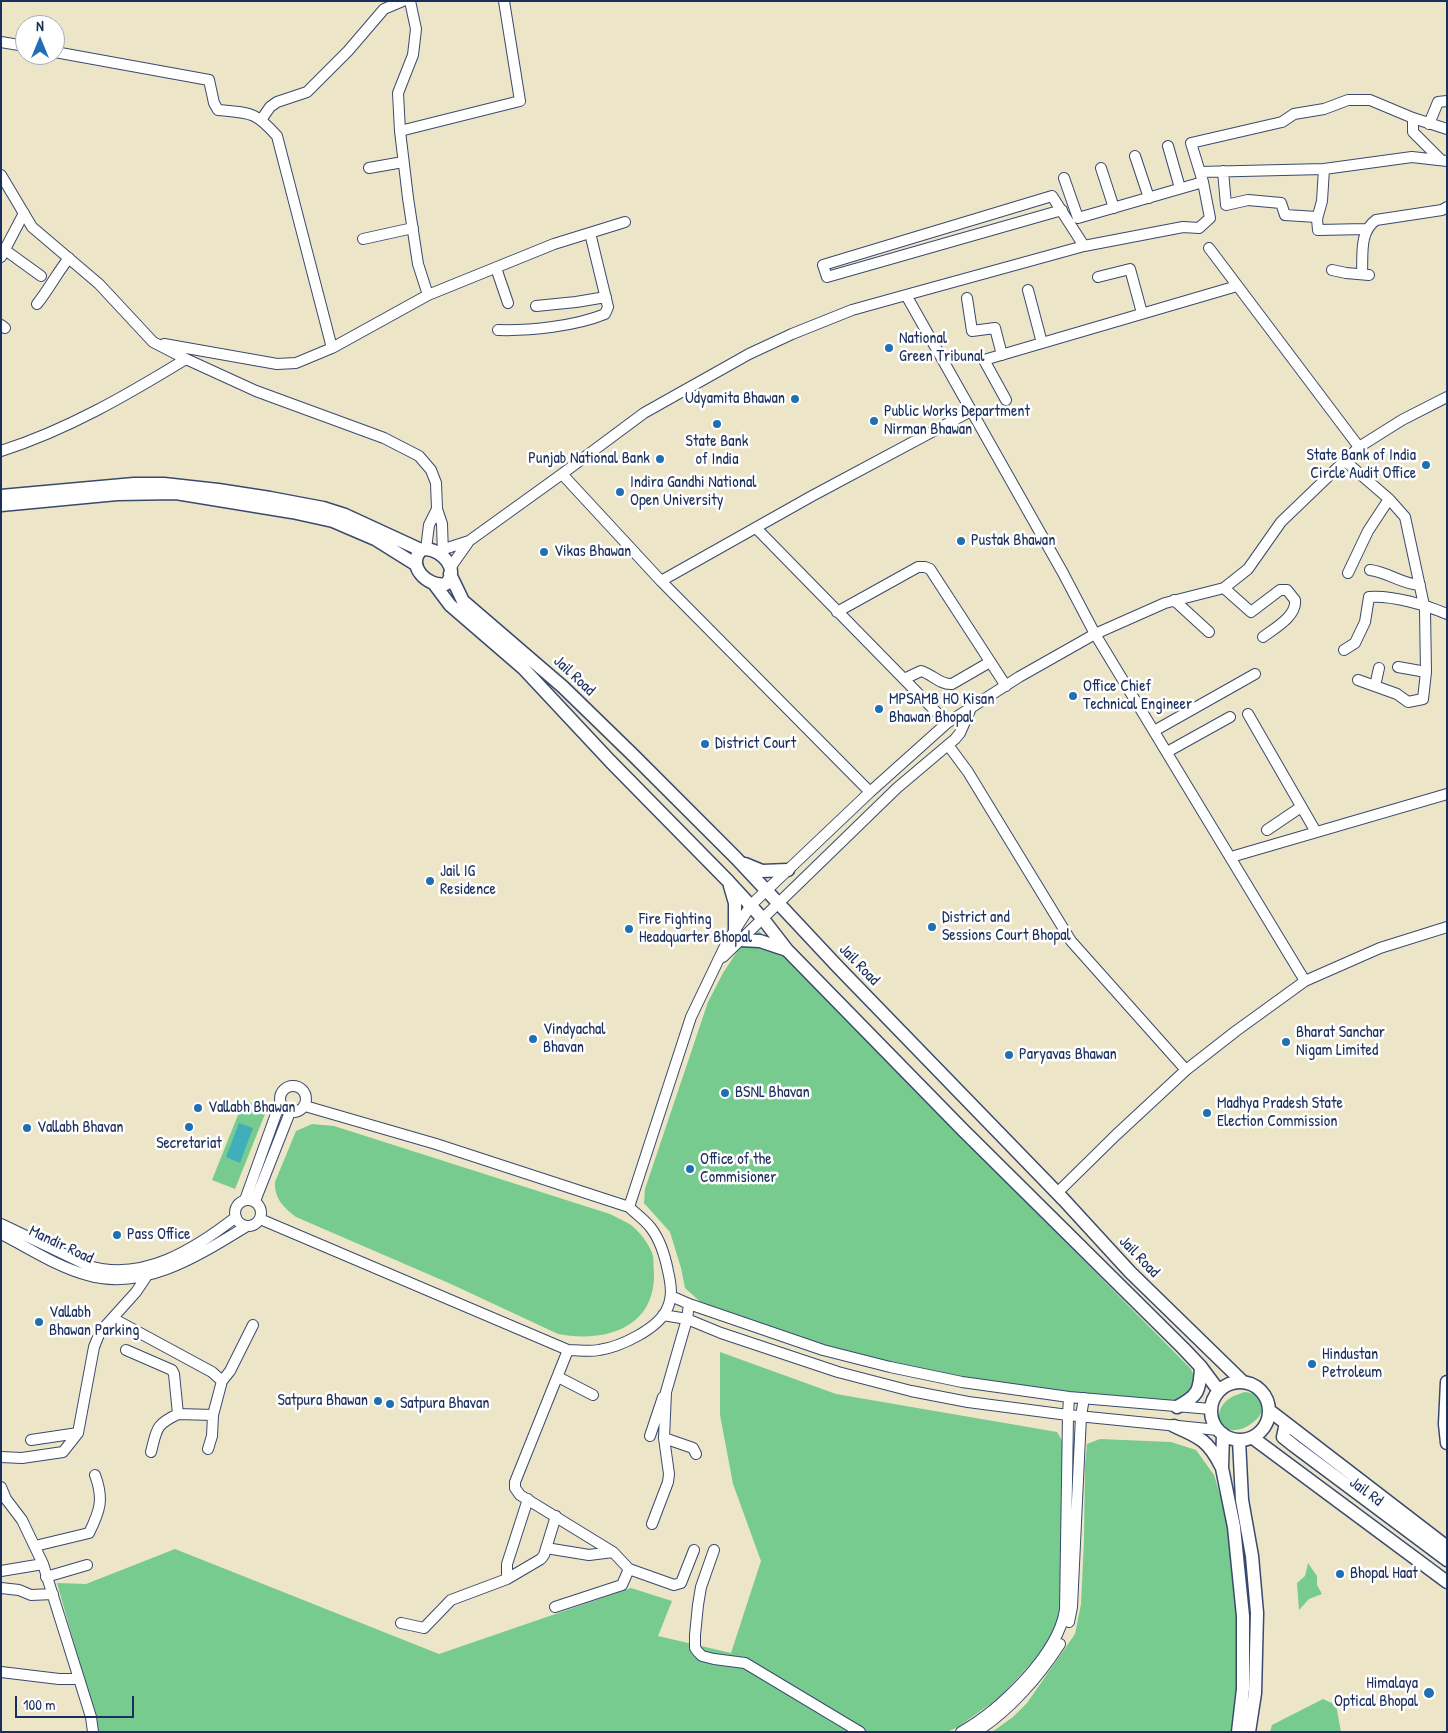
<!DOCTYPE html>
<html>
<head>
<meta charset="utf-8">
<style>
  body { margin:0 }
  #map { position:relative; width:1448px; height:1733px; overflow:hidden; background:#ede5c8; font-family:"Patrick Hand",sans-serif }
  canvas { display:block }
  .frame { position:absolute; inset:0; border:2px solid #1b2f5e; pointer-events:none }
  .north { position:absolute; left:15px; top:15px; width:50px; height:50px; box-sizing:border-box; background:#fff; border:1px solid #a4acbf; border-radius:50%; rotate:0deg; font-size:14px; font-weight:700; line-height:20px; text-align:center; color:#1b2f5e }
  .north::after { content:''; display:block; margin:auto; width:18px; height:22px; background:#1f6fb2; clip-path:polygon(50% 0,100% 100%,50% 72%,0 100%) }
  .scale { position:absolute; left:15px; top:1696px; width:119px; height:22px; box-sizing:border-box; border:2px solid #1b2f5e; border-top:0; padding-left:6px; font-size:15px; line-height:18px; white-space:nowrap; color:#1b2f5e; -webkit-text-stroke:4px #fff; paint-order:stroke }
</style>
</head>
<body>
<div id="map">
<canvas width="1448" height="1733"></canvas>
<div class="frame"></div>
<div class="north">N</div>
<div class="scale">100 m</div>
</div>
<script>
const ctx = document.querySelector('canvas').getContext('2d');
ctx.lineJoin = 'round';
function fillPath(path, color) { ctx.fillStyle = color; ctx.fill(path, 'evenodd'); }
function stroke(path, color, width, dash) { ctx.strokeStyle = color; ctx.lineWidth = width; ctx.lineCap = dash ? 'butt' : 'round'; ctx.setLineDash(dash || []); ctx.stroke(path); }
function write(font, color, halo, rows, align = 'center') {
  ctx.font = font + ' "Patrick Hand",sans-serif'; ctx.lineWidth = 5; ctx.setLineDash([]); ctx.textBaseline = 'middle'; ctx.strokeStyle = halo; ctx.fillStyle = color; for (const [text, x, y, turn = 0] of rows) {
    ctx.save(); ctx.translate(x, y); ctx.rotate((+turn || 0) * Math.PI / 180); ctx.textAlign = isNaN(turn) ? turn : align; if (halo) ctx.strokeText(text, 0, 0); ctx.fillText(text, 0, 0); ctx.restore();
  }
}
const green = new Path2D(`
  M759,931L1191,1369L1199,1388L1200,1398L1195,1403L1047,1394L842,1354L705,1306L685,1288L681,1268L670,1232L644,1203L645,1189L708,1002L723,973L738,950Z
  M244,1100L267,1109L235,1189L212,1180Z
  M312,1124L334,1126L610,1214C617,1218 625,1221 631,1225C640,1232 650,1245 653,1256C654,1261 653,1267 654,1272C656,1328 605,1343 558,1334L451,1284L296,1217C284,1208 274,1198 275,1182L296,1131Z
  M720,1352L836,1394L1057,1432L1067,1449L1063,1580L1058,1618L1045,1648L1000,1697L958,1727L947,1732H99L57,1583L86,1584L175,1549L439,1654L631,1588L672,1601L658,1636L731,1653L761,1561L733,1484L720,1415Z
  M1245,1392C1292,1398 1236,1451 1218,1421C1219,1403 1228,1397 1245,1392Z
  M1100,1439L1171,1442L1196,1450L1214,1475L1228,1521L1238,1606L1239,1677L1233,1732H992L1013,1717L1027,1703L1075,1634L1081,1604L1084,1540L1085,1466L1087,1444Z
  M1308,1563L1317,1576V1585L1322,1594L1309,1599L1299,1610L1297,1583L1305,1576Z
  M1323,1699L1336,1705L1341,1732H1270L1272,1725Z`);
const water = new Path2D(`
  M239,1123L253,1128L240,1163L226,1157Z`);
const minor = new Path2D(`
  M410,1L416,29L413,55L398,93L400,131L408,198L418,264L428,295
  M1,42L25,46
  M55,52L209,80L214,103L218,110C250,113 255,111 277,136L332,348
  M1413,118V132L1440,159
  M261,120L270,107L277,102L307,92L348,51L384,9L403,1
  M1429,124L1438,102L1447,101
  M400,131L520,101L504,1
  M1168,146L1180,188
  M1135,156L1149,198
  M369,168L403,162
  M1101,168L1114,208
  M1324,169L1322,201L1317,219L1318,230L1366,229
  M1223,171L1226,205L1248,200L1281,203L1285,215L1317,217
  M1200,172L1324,169L1412,157L1447,161
  M1,175L32,227L99,284L153,342L186,359L256,391L384,438L419,456L431,470L436,483L437,509L442,524L443,555
  M1064,178L1078,218L1203,182
  M1062,210L827,277L823,265L1052,196L1084,246
  M363,239L413,228
  M1209,248L1359,447
  M5,250L41,276
  M1,257L24,213
  M496,268L508,303
  M1332,270L1346,273L1369,275
  M1362,274C1363,255 1359,232 1376,220L1442,210L1447,207
  M1098,277L1130,269L1142,313
  M1028,290L1042,343
  M906,295L1063,573L1095,634L1305,981
  M967,298L972,331L995,328L1002,355
  M37,304C49,289 57,273 69,258
  M536,306L576,302L606,297
  M1,325L5,328
  M498,330C530,331 576,326 605,314L608,307L590,233
  M164,344L277,364L296,363L332,348L428,295L554,244L625,222
  M1006,400L984,360L1237,286
  M1,451C67,430 127,395 186,359
  M1345,461L1389,499L1405,517L1425,610L1426,672L1423,699L1408,702L1397,694L1358,680
  M562,474L661,581L870,792
  M756,528L947,723
  M426,549L429,525L437,509
  M438,551L469,541L562,474L644,413L749,354L792,334L852,310L906,295L1084,246L1183,227L1199,228L1210,218L1203,182L1191,143L1282,122L1294,114L1324,109L1348,100H1370L1413,118L1447,129
  M450,568L469,541
  M1370,570C1388,572 1401,584 1420,585
  M1348,573L1368,531L1389,499
  M661,581L812,496L971,411
  M1224,588L1251,612L1280,590H1287L1295,600C1297,616 1275,628 1263,637
  M1174,600L1209,632
  M837,612L918,567H925L930,569L1006,686
  M1344,650L1355,643L1365,622L1369,597C1392,595 1426,605 1447,614
  M1398,667L1426,672
  M904,679L921,671C932,674 940,685 952,684L990,662
  M1375,686L1379,668
  M1248,714L1316,832
  M1154,731L1255,674
  M948,745L968,772L1071,941L1186,1070
  M1167,752L1230,717
  M1267,830L1301,807
  M1231,857L1447,794
  M723,957L897,788L955,739L960,733L971,708
  M280 1099a13 13 0 1 1 26 0a13 13 0 1 1-26 0Z
  M1057,1193L1116,1135L1186,1070L1236,1031L1305,981L1380,948L1447,927
  M235 1213a13 13 0 1 1 26 0a13 13 0 1 1-26 0Z
  M245,1200L280,1103
  M255,1201L290,1112
  M629,1207L691,1017L726,944L751,905L870,792L947,723L1019,677L1095,634L1165,603L1224,588L1248,569L1281,522L1359,447L1402,420L1447,397
  M260,1219L568,1350C578,1350 590,1352 599,1350C620,1347 658,1329 667,1309C673,1297 671,1284 668,1271C665,1256 661,1241 651,1228C645,1220 636,1214 629,1207L436,1144L305,1106
  M1,1224L89,1266C143,1282 195,1249 236,1217
  M1,1234C29,1248 57,1267 87,1275C144,1292 201,1254 247,1226
  M671,1296L689,1304L823,1350L890,1367L962,1382L1069,1397L1211,1409
  M689,1304L687,1319L666,1392L664,1438L693,1448L696,1454
  M663,1315L687,1319L721,1333L838,1372L911,1391L968,1402L1068,1415L1218,1430
  M114,1319L212,1372L222,1381L213,1415L212,1436L208,1449
  M126,1350L172,1370L174,1374L178,1414L213,1415
  M568,1350L515,1482V1488L520,1495L613,1552L629,1569L674,1585L681,1583L694,1550
  M558,1377L593,1395
  M222,1381L230,1371L253,1325
  M650,1436L663,1397
  M31,1440L78,1433
  M151,1452C157,1429 155,1425 178,1414
  M1,1457L22,1458L63,1452L78,1433L94,1347L100,1332L136,1292L148,1274
  M1,1487L6,1499L22,1520L43,1564L91,1717L93,1732
  M652,1524L668,1482L669,1474L664,1438
  M35,1546L89,1533C100,1511 104,1499 95,1475
  M546,1548L589,1555L613,1552
  M714,1550L701,1587L698,1605L695,1635V1648L698,1652L702,1656L714,1659L745,1663L860,1732
  M1,1571L43,1564
  M46,1577L87,1565
  M507,1579V1564L528,1499
  M1,1588L19,1590L31,1595L53,1594
  M555,1607L622,1585L629,1569
  M1069,1622L1072,1607L1081,1416L1084,1398
  M401,1623L424,1628L451,1600L507,1579L541,1559L544,1555L556,1516
  M1,1672L59,1679H79
  M961,1732C1000,1710 1058,1655 1065,1610L1068,1415L1069,1397
  M976,1732C1009,1711 1039,1677 1060,1644`);
const major = new Path2D(`
  M1,496L134,484H164L218,490L270,498L323,508L345,515L421,550
  M1,505L117,494L176,493L292,512L333,521L375,539L415,564
  M426,549C442,550 460,569 446,584C428,588 406,566 421,550Z
  M450,574L463,601L563,687L633,755L736,858L838,967L1064,1200L1130,1272L1243,1382
  M435,585L450,605L523,668L610,761L728,881L763,919L787,950L963,1130L1183,1348L1201,1367L1219,1391
  M745,864L762,871L788,870
  M730,886L735,903V930
  M740,940L760,941L787,950
  M1211 1411a29 29 0 1 1 58 0a29 29 0 1 1-58 0Z
  M1447,1382L1445,1424L1447,1443
  M1177,1407C1198,1396 1200,1391 1201,1367
  M1270,1411L1447,1547
  M1286,1423L1283,1437L1293,1445L1447,1560
  M1174,1426C1199,1437 1208,1440 1221,1466
  M1223,1434L1222,1468L1234,1527L1243,1616V1689L1238,1732
  M1253,1438L1447,1582
  M1239,1440L1242,1500L1252,1556L1257,1613L1255,1693L1249,1732`);
const markers = [
  [889,348,5,"#1f6fb2"],
  [795,399,5,"#1f6fb2"],
  [874,421,5,"#1f6fb2"],
  [717,424,5,"#1f6fb2"],
  [660,459,5,"#1f6fb2"],
  [1426,465,5,"#1f6fb2"],
  [620,492,5,"#1f6fb2"],
  [961,541,5,"#1f6fb2"],
  [544,552,5,"#1f6fb2"],
  [1073,696,5,"#1f6fb2"],
  [879,709,5,"#1f6fb2"],
  [705,744,5,"#1f6fb2"],
  [430,881,5,"#1f6fb2"],
  [932,927,5,"#1f6fb2"],
  [629,929,5,"#1f6fb2"],
  [533,1039,5,"#1f6fb2"],
  [1286,1042,5,"#1f6fb2"],
  [1009,1055,5,"#1f6fb2"],
  [725,1093,5,"#1f6fb2"],
  [198,1108,5,"#1f6fb2"],
  [1207,1113,5,"#1f6fb2"],
  [189,1127,5,"#1f6fb2"],
  [27,1128,5,"#1f6fb2"],
  [690,1169,5,"#1f6fb2"],
  [117,1235,5,"#1f6fb2"],
  [39,1322,5,"#1f6fb2"],
  [1312,1364,5,"#1f6fb2"],
  [378,1401,5,"#1f6fb2"],
  [390,1404,5,"#1f6fb2"],
  [1340,1574,5,"#1f6fb2"],
  [1429,1693,6,"#1f6fb2"]
];
const poiNames = [
  ["National",899,339],
  ["Green Tribunal",899,357],
  ["Udyamita Bhawan",785,399,"right"],
  ["Public Works Department",884,412],
  ["Nirman Bhawan",884,430],
  ["State Bank",717,442,"center"],
  ["of India",717,460,"center"],
  ["State Bank of India",1416,456,"right"],
  ["Circle Audit Office",1416,474,"right"],
  ["Punjab National Bank",650,459,"right"],
  ["Indira Gandhi National",630,483],
  ["Open University",630,501],
  ["Pustak Bhawan",971,541],
  ["Vikas Bhawan",554,552],
  ["Office Chief",1083,687],
  ["Technical Engineer",1083,705],
  ["MPSAMB HO Kisan",889,700],
  ["Bhawan Bhopal",889,718],
  ["District Court",715,744],
  ["Jail IG",440,872],
  ["Residence",440,890],
  ["District and",942,918],
  ["Sessions Court Bhopal",942,936],
  ["Fire Fighting",639,920],
  ["Headquarter Bhopal",639,938],
  ["Vindyachal",543,1030],
  ["Bhavan",543,1048],
  ["Bharat Sanchar",1296,1033],
  ["Nigam Limited",1296,1051],
  ["Paryavas Bhawan",1019,1055],
  ["BSNL Bhavan",735,1093],
  ["Madhya Pradesh State",1217,1104],
  ["Election Commission",1217,1122],
  ["Vallabh Bhawan",208,1108],
  ["Vallabh Bhavan",37,1128],
  ["Secretariat",189,1144,"center"],
  ["Office of the",700,1160],
  ["Commisioner",700,1178],
  ["Pass Office",127,1235],
  ["Vallabh",49,1313],
  ["Bhawan Parking",49,1331],
  ["Hindustan",1322,1355],
  ["Petroleum",1322,1373],
  ["Satpura Bhawan",368,1401,"right"],
  ["Satpura Bhavan",400,1404],
  ["Bhopal Haat",1350,1574],
  ["Himalaya",1418,1684,"right"],
  ["Optical Bhopal",1418,1702,"right"]
];
const streetNames = [
  ["Jail Road",574,676,43],
  ["Jail Road",859,965,46],
  ["Mandir Road",61,1245,25],
  ["Jail Road",1139,1257,46],
  ["Jail Rd",1366,1492,37]
];
fillPath(green, '#77cb8e');
fillPath(water, '#40afbb');
stroke(minor, '#3a4a6e', 12);
stroke(major, '#3a4a6e', 15);
stroke(minor, '#fff', 10);
stroke(major, '#fff', 12);
for (const [x, y, r, color] of markers) { const dot = new Path2D(); dot.arc(x, y, r, 0, 2 * Math.PI); ctx.fillStyle = color; ctx.fill(dot); stroke(dot, '#fff', 2); }
write('16px', '#1b2f5e', '#fff', poiNames, 'left');
write('16px', '#1b2f5e', '#fff', streetNames);
</script>
</body>
</html>
